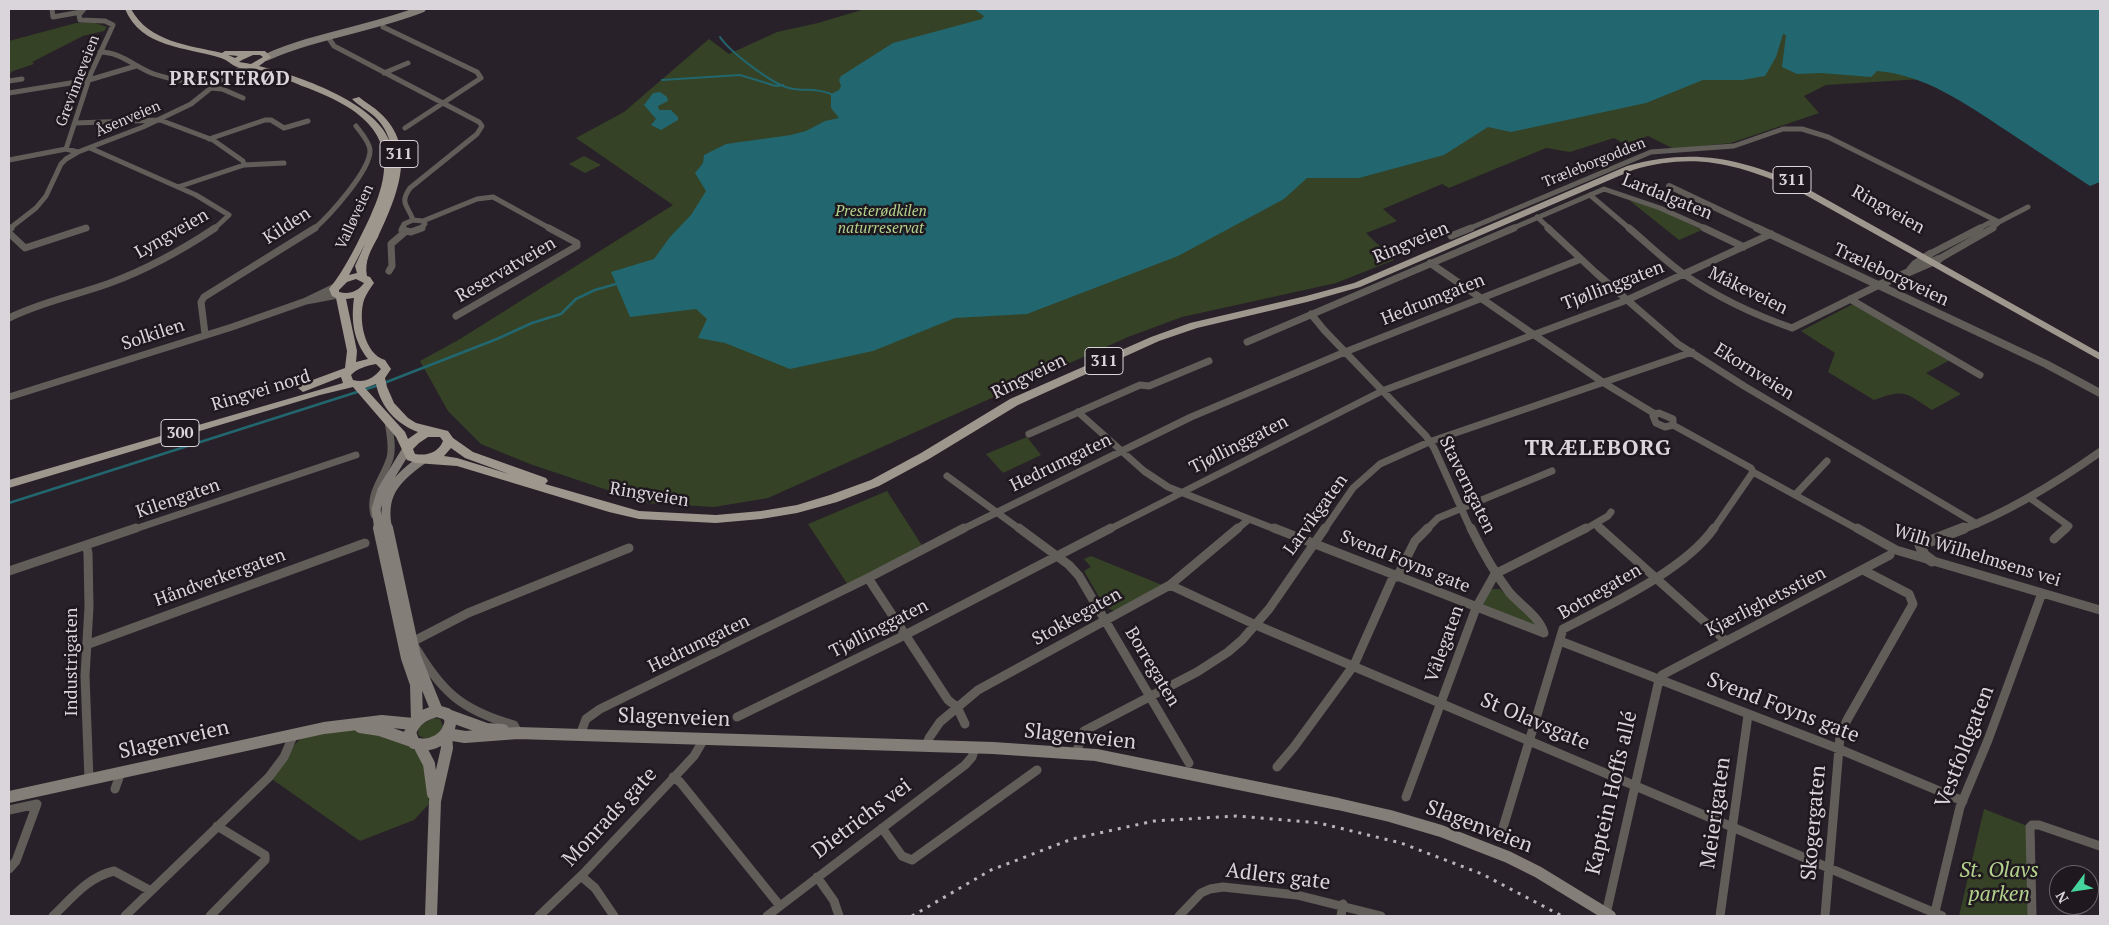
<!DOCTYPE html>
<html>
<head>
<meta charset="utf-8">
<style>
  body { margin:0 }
  #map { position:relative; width:2109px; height:925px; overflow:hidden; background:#292129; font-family:"PT Serif",serif }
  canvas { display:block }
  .frame { position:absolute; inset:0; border:10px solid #dad5da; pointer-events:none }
  .north { position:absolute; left:2049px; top:865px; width:50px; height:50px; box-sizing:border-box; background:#1f181f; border:1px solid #6a646a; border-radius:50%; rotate:239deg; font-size:14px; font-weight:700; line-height:20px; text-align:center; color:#dad5da }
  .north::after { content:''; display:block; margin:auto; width:18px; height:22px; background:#46d49e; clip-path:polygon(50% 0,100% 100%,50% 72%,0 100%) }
</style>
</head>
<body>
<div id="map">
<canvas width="2109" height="925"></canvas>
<div class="frame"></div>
<div class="north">N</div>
</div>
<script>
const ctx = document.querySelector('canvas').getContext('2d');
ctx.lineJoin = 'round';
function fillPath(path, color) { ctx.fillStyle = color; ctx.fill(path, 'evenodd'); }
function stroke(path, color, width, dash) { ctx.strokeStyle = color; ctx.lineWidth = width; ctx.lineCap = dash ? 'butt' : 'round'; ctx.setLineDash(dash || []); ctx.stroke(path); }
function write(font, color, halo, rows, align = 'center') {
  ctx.font = font + ' "PT Serif",serif'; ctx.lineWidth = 5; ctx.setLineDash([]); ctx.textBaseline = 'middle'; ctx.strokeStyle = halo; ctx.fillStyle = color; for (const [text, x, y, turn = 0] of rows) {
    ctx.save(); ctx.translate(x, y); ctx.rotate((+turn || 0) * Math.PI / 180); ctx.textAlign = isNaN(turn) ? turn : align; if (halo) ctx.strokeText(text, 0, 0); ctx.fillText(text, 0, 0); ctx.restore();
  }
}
const green = new Path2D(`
  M865,9H1778L1921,79L1826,85L1804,96L1819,113L1731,143L1674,149L1648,136L1625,144L1614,138L1570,152L1546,148L1449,188L1442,184L1383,209L1397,221L1366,233L1394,260L1336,283L1182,317L1128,337L768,498L714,507L646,503L530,464L481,444L448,411L420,361L460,339L673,205L576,138L624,112L709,39L729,54L777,32L818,23Z
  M76,23H95L107,27L104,31L83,36L32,62L34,64L13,71L9,75V41Z
  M584,156L601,165L585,173L569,164Z
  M1629,200L1660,209L1702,230L1679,240Z
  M1855,303L1950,360L1926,373L1961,394L1932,410C1906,393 1905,388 1874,400L1828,372L1835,353L1801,331Z
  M1027,437L1041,455L1003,473L986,454Z
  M887,491L923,547L848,585L808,524Z
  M1091,556L1162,585L1115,611L1105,607L1084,571L1091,567L1084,559Z
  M1493,589H1500L1534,622V626L1483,607L1488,591Z
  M432,718L440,719L443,726C439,736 426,743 418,734L419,727Z
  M354,729C375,733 417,739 424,764C428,776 428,791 429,804L414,820L360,841L269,777L288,752L302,737Z
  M1984,809L2030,827L2031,916H1959Z`);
const water = new Path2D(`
  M974,9H2100V182L2090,186C2062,168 2035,149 2007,131C1966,104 1926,75 1877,71L1871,77L1821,73L1797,74L1782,67L1786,35L1783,34L1776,57L1765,76L1742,80H1703L1646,103L1511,132L1488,127L1444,155L1359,178H1307L1284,199L1178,256L1027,314L955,318L873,351L790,369L725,343L698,338L707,319L696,309L630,317L611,272L654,259L670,237L691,215L706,191L695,173L703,163L704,155L726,144L791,135L806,131L825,121L839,118L831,108V94L839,90L841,86L839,80L841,76L893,43L982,19L984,16Z
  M660,92L667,97L668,101L658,106L659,110H671L678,117V120L661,130L651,125L656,119L644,105L653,93Z`);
const streamFar1 = new Path2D(`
  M720,37C730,52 772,84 789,88C804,92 813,87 831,94
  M662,80L740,75L776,86L783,85`);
const stream = new Path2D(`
  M384,383L497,339L532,323L561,314L576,299L595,290L616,284
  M9,503L379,385`);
const minorFar2 = new Path2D(`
  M52,9L53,17L81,12
  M383,27L477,72L481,78L405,128
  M328,37L334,46L479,122L482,126L477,134L410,188C399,204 408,205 413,220
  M100,52C121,52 135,67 154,74C174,81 195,83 216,83
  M384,73L408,63
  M9,81L22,79
  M210,88L222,89L243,98
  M9,93L89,80L136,66
  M75,123L160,120L213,140L243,161L244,165
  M209,139L265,120H271L284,128L308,121
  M90,148L196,195L229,215L214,229
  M66,149L91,73L113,25L105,21L80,20L79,15L84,9
  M9,160L66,149L78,152
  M178,187L244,165L284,163
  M1590,195L1630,229
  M1537,217L1550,229
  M423,221L477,199L493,197L551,229
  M9,229L36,208L46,196L61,164L66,159L78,152L143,127L191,104L226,76L247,66
  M83,229L86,228
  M314,229C329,216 371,170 370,150C369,141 361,133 356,126
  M402,229L404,224L413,220L423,221L425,224L420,229
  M1468,229L1651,152L1734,146L1783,129H1802L1828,137L1999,222
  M1511,229L1604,189L1660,208L1707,229
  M1978,229L1989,223L1997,222
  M1991,229L1999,222L2028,207`);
const minorFar1 = new Path2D(`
  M403,228L402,230L411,232L422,228
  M1548,228L1596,273L1678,344L1744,386L1977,524
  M1629,228C1647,243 1665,261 1685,275C1717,297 1755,315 1792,328L1879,285
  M1704,228L1744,247
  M9,229L11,228
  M9,233L25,248L86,228
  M1451,236L1471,228
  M1930,254L1980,228
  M1939,259L1993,228
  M1430,263L1604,383L1655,414
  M389,271L392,266L391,244L405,232
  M335,287L306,301L338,295
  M1850,299L1980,375
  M1311,314L1324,330L1426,436L1434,448L1471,530
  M456,316L577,246V243L549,228
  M9,318C41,302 77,295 110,283C148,269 182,250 215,228
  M205,334L201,302L204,297L315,228
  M1247,342L1514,228
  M9,397L232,327L306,301
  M1078,412L1144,471L1168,487L1277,530
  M1659,413L1673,419V425L1665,427L1656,423L1653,416Z
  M1673,425L1751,468L1753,472L1859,530
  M1029,434L1140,385L1149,386L1209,361
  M947,476L1021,530
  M1795,495L1827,461
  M2030,498L2069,526L2065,530
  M374,515C368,493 384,478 390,458C393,447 390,433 388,422
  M1595,524L1601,530
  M132,530L356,455
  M961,530L1191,417L1345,352L1581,259
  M1108,530L1382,391L1627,300L1771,234
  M1236,530L1249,519
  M1324,530L1353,488L1380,464L1429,442L1692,352
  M1426,530L1438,518L1552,471
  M1584,530L1608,516L1611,512
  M1713,530L1753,472`);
const minor = new Path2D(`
  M1019,528L1069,565L1079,576L1189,763
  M1274,528L1544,633C1539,616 1520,605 1509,592C1494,572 1482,551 1471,528
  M1600,528L1726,641
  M1857,528L1896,550L2100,610
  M2054,539L2066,528
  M86,545L88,553L89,607L85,676L89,779
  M9,571L136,528
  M1397,577L1415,541L1428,528
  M868,578L948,700L957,707L965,724
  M1170,585L1256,625L1942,916
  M1560,641L1839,749L1963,801
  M86,645L365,543
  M737,717L905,635L1111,528
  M518,733L514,725C458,709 442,691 412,642L468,613L629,548
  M580,735L586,719L600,709L868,578L964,528
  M926,746L929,738L940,722L978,690L1170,585L1238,528
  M1076,753L1084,731L1197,672L1228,652L1242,640L1269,609L1325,528
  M1277,767L1294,747L1354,665L1394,575
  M673,777L680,782L780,906
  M115,789L121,772
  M1406,797L1476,608L1495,574L1586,528
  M9,810L37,804
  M882,828L902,856L912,860L1037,770
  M1502,831L1563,629C1607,606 1685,570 1714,528
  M9,869L16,861L37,804
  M581,876L595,888L614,916
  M817,877L834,901L839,916
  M1606,914L1659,680L1662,675L1890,555
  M53,916C72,898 88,877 114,871L151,891
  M125,916L269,777L284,757L294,734
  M210,916L265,860V855L217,826
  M539,916L583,874L680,771L694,756L704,739
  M767,916L965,765L972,757L975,748
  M1179,916L1201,893L1210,889L1223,887L1297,895L1381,916
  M1341,916L1343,904
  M1720,916L1748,715
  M1825,916L1840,736L1847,720L1913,604L1909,594L1863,570
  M1934,916L1960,807L1988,740L2042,593
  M2032,916L2030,827L2032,825H2039L2100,846`);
const tertiaryFar2 = new Path2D(`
  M1669,186L1760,229`);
const tertiaryFar1 = new Path2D(`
  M1757,228L2046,364L2100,393
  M1910,270L1915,264L1930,254
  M1879,285L1939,259
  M1961,530C2011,511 2056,483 2100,452`);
const tertiary = new Path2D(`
  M1932,561L1924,555L1920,545L1964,528`);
const secondaryFar2 = new Path2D(`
  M267,57C317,35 371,29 422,9`);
const secondaryFar1 = new Path2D(`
  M379,530L376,509L382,490L407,449
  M388,530C380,496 395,479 422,460`);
const secondary = new Path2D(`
  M379,528L407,658L416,684L417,720
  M387,528L415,657L437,711
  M437,711L447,714L451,720C448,739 432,748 414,743L410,733C414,720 424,714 437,711Z
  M450,716L486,729L503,730
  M360,727L380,730L412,741
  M447,734L465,737L518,733L993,748L1096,755L1338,804L1390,816L1441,831L1508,857L1538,872L1610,916
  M419,745L429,764L433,794
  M9,797L324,728L382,721L413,724
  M431,916L435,801L447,748L446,735`);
const primary = new Path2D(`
  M125,9H131C149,42 188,45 222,53L225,51H265L271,57L259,66C297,75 374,102 389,140C393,152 393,163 392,175C394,153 391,131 374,116C367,110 359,106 352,99L359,97C366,103 374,107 380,113C419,148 396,198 378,237C371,250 364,261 367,276L370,277L374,283C370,289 366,294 364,300C358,318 364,354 385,360L391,369L385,378L387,387L394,403L408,418L416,423L448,431L453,438L473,452L546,478L548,481L545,484L639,511L716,515L761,511L797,505L830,495L871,480L921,453L1010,399L1151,337L1190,323L1306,296L1354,283L1627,166C1693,148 1738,158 1799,184L2100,353V360L1793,188C1737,164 1694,152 1633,170L1360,287L1307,302L1197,328L1159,341L1018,405L929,459L879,486L837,502L797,513L761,519L716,523L639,519L609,512L457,466L416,463L407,460L396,437L353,387L320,395L9,488V480L343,383L341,377L303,392L298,388L299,385L345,368L347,351L336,298L332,296L329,289C346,268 358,242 370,217C406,142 371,111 302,86C288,80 274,74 260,70C252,68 244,70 237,67C231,65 228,60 221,58C186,47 141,48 125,9ZM228,55L238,56L235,58ZM253,55H260L263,57L251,64L239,62L242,60ZM365,244L355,266L357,273L349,275ZM356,279L364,283C358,291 350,295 339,292V290L347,282ZM354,298C351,320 353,340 368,359L356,362L357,351L346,299ZM376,364L381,369C373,379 364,383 353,380L351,375C358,368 366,366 376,364ZM376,384C381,408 397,424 418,432L408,439L405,432L365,388ZM428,437H440L443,441C438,453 427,456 415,454L413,449L419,443ZM451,448L465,458L509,474L457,458L444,456Z`);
const rail = new Path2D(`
  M912,916L991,870L1072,839L1154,821L1236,816L1319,823L1401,843L1482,874L1562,916`);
const farStreetnames = [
  ["Grevinneveien",78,81,-69],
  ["Åsenveien",128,119,-23],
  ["Træleborgodden",1594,163,-22],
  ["Valløveien",355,217,-65]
];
const farParknames = [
  ["Presterødkilen",881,212],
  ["naturreservat",881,229]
];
const shields = [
  [399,154,38],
  [1792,180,38],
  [1104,361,38],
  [180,433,38]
];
const shieldNames = [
  ["311",399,154],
  ["311",1792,180],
  ["311",1104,361],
  ["300",180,433]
];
const streetNames = [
  ["Lardalgaten",1667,197,22],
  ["Ringveien",1888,210,29],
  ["Kilden",287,226,-33],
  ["Lyngveien",172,234,-30],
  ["Ringveien",1411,243,-23],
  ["Reservatveien",506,270,-30],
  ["Træleborgveien",1891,275,25],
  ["Tjøllinggaten",1613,286,-21],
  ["Måkeveien",1748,291,26],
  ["Hedrumgaten",1433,300,-22],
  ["Solkilen",153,335,-18],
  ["Ekornveien",1754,372,32],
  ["Ringveien",1029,377,-26],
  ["Ringvei nord",261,391,-17],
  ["Tjøllinggaten",1239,445,-27],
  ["Hedrumgaten",1061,463,-26],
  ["Staverngaten",1467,485,64],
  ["Ringveien",649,495,9],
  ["Kilengaten",178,499,-19],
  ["Larvikgaten",1316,515,-54],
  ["Wilh Wilhelmsens vei",1977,556,17],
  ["Svend Foyns gate",1405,562,22],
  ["Håndverkergaten",220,578,-20],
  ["Botnegaten",1600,592,-30],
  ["Kjærlighetsstien",1766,602,-27],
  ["Stokkegaten",1077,617,-29],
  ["Tjøllinggaten",879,629,-27],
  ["Hedrumgaten",699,644,-26],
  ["Vålegaten",1445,644,-70],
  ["Industrigaten",72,662,-90],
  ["Borregaten",1152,667,59]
];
const farDistrictnames = [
  ["PRESTERØD",230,80]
];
const nearStreetnames = [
  ["Svend Foyns gate",1783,708,21],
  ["Slagenveien",674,718,2],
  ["St Olavsgate",1535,722,23],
  ["Slagenveien",1080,737,6],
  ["Slagenveien",174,740,-13],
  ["Vestfoldgaten",1965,747,-69],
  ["Kaptein Hoffs allé",1612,793,-77],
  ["Meierigaten",1716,813,-82],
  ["Monrads gate",610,817,-47],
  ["Dietrichs vei",862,819,-37],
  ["Skogergaten",1814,823,-85],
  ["Slagenveien",1479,827,21],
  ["Adlers gate",1278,877,7]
];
const nearParknames = [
  ["St. Olavs",1999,871],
  ["parken",1999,895]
];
const districtNames = [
  ["TRÆLEBORG",1598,449]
];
fillPath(green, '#354225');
fillPath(water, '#22676f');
stroke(streamFar1, '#22676f', 2);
stroke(stream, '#22676f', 2.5);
stroke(minorFar2, '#615e59', 5);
stroke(minorFar1, '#615e59', 7);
stroke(minor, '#615e59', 9);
stroke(tertiaryFar2, '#615e59', 6);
stroke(tertiaryFar1, '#615e59', 8);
stroke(tertiary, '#615e59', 11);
stroke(secondaryFar2, '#837e77', 7);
stroke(secondaryFar1, '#837e77', 9);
stroke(secondary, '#837e77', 12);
fillPath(primary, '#9e978e');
stroke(rail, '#b9b4b9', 3, [3, 6]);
write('15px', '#dad5da', '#1f181f', farStreetnames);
write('italic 15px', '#b3d28d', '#1f181f', farParknames);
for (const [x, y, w] of shields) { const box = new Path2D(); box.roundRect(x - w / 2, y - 13.5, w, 27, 4); ctx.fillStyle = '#1f181f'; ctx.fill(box); stroke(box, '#dad5da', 1); }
write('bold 16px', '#dad5da', null, shieldNames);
write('18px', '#dad5da', '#1f181f', streetNames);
ctx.letterSpacing = '1px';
write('bold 19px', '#dad5da', '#1f181f', farDistrictnames);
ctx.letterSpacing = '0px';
write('21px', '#dad5da', '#1f181f', nearStreetnames);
write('italic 21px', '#b3d28d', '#1f181f', nearParknames);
ctx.letterSpacing = '1px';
write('bold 22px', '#dad5da', '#1f181f', districtNames);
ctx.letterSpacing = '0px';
</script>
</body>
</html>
